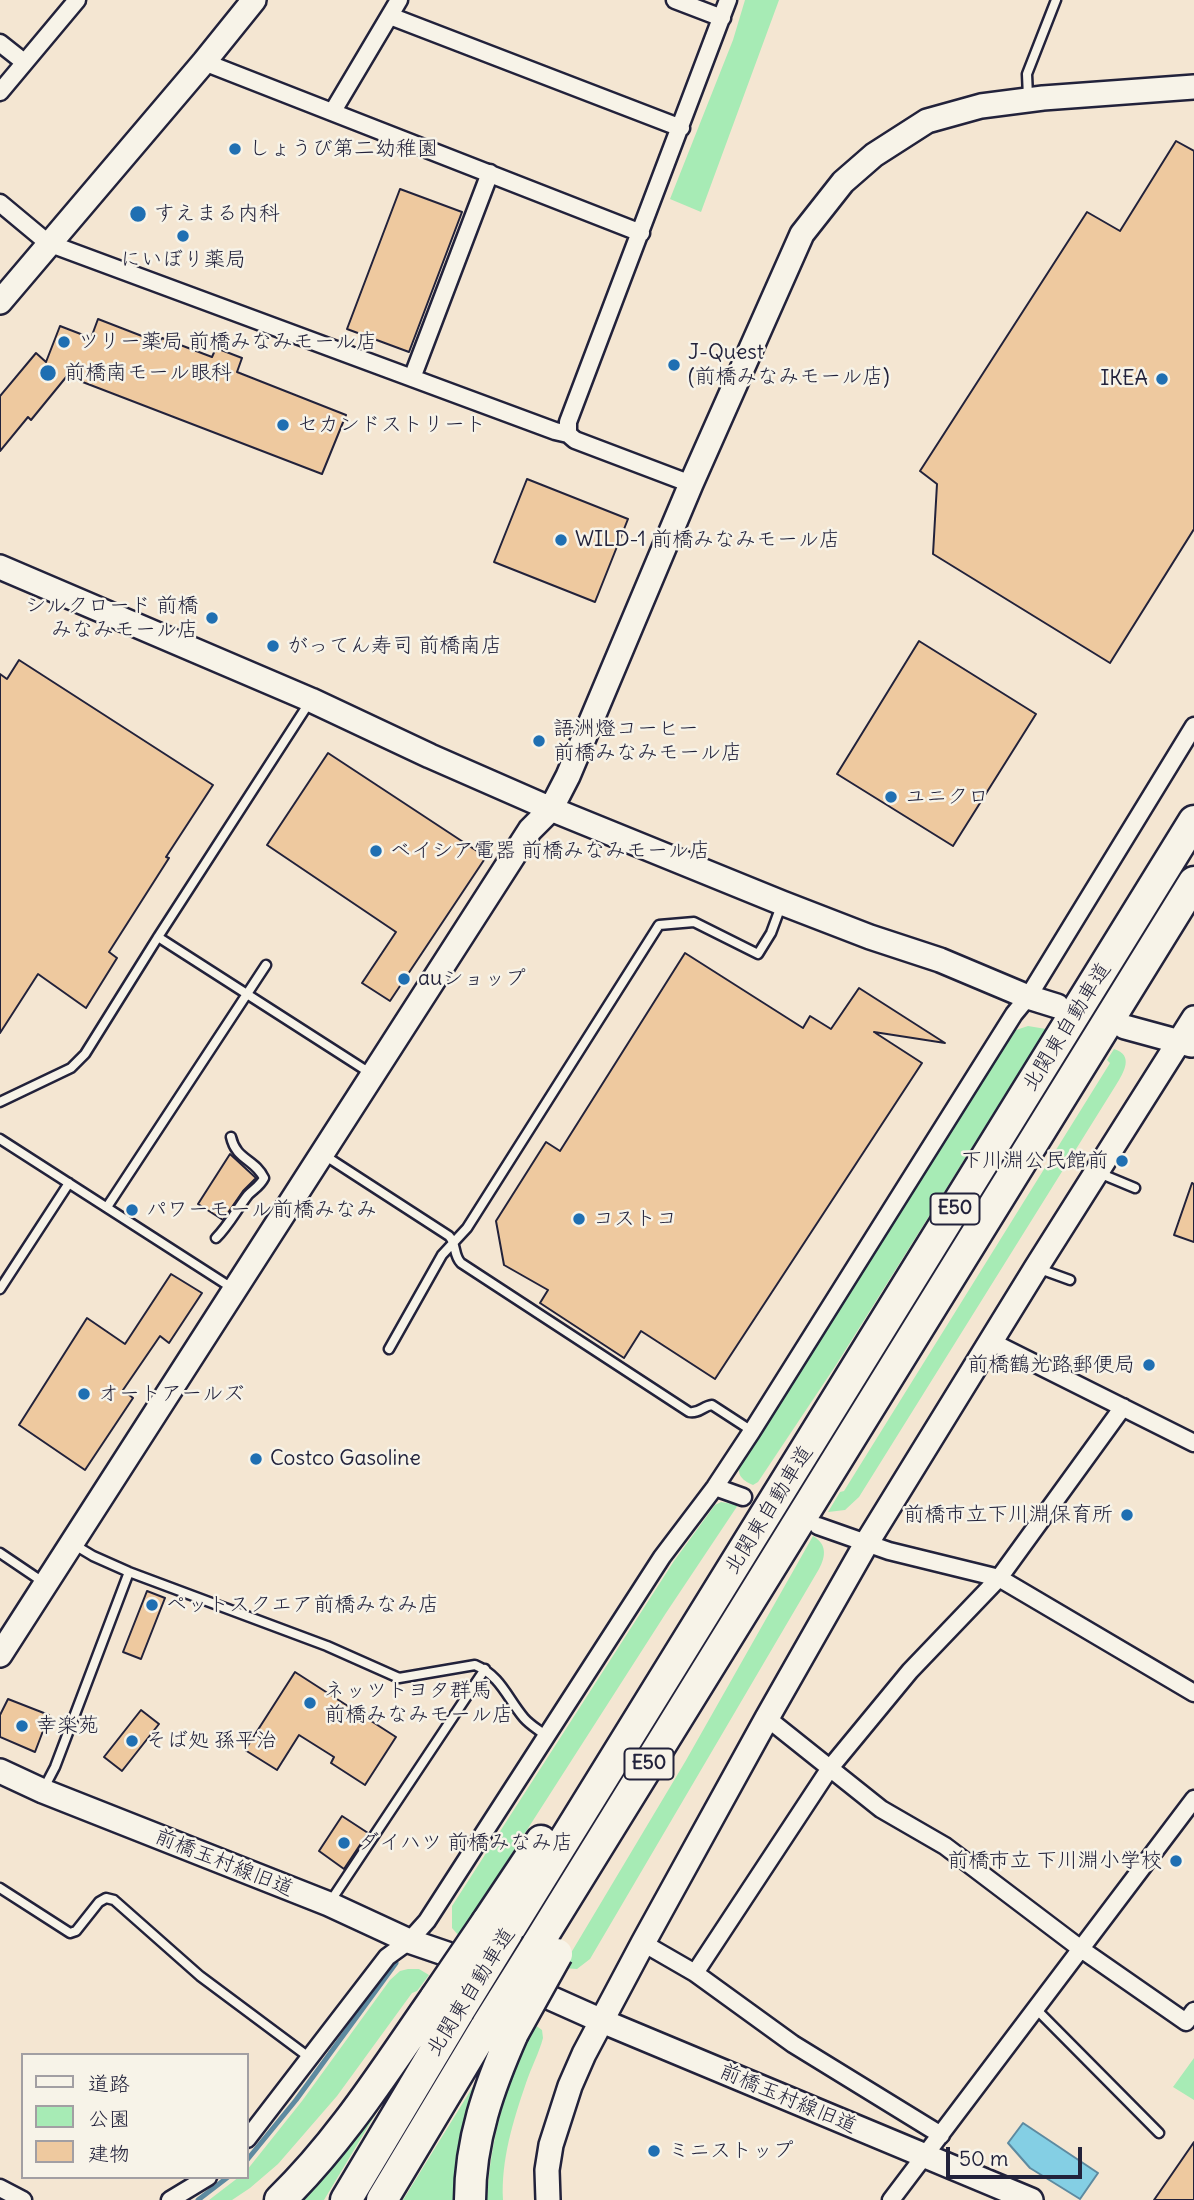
<!DOCTYPE html>
<html>
<head>
<meta charset="utf-8">
<style>
  body { margin:0 }
  #map { position:relative; width:1194px; height:2200px; overflow:hidden; background:#f4e6d2; font-family:Delius,"Klee One",sans-serif }
  canvas { display:block }
  .legend { position:absolute; left:21px; top:2053px; width:228px; height:126px; box-sizing:border-box; background:#f7f3e8; border:2px solid #a29fa3; margin:0; padding:9px 12px; list-style:none; font-size:21px; color:#22223b }
  .legend li { display:flex; align-items:center; gap:14px; height:35px }
  .legend b { width:35px; border:2px solid #a29fa3 }
  .scale { position:absolute; left:946px; top:2147px; width:136px; height:32px; box-sizing:border-box; border:4px solid #22223b; border-top:0; padding-left:9px; font-size:21px; line-height:24px; white-space:nowrap; color:#22223b; -webkit-text-stroke:5px #f7f3e8; paint-order:stroke }
</style>
</head>
<body>
<div id="map">
<canvas width="1194" height="2200"></canvas>
<ul class="legend">
<li><b style="height:9px;background:#f7f3e8"></b>道路</li>
<li><b style="height:19px;background:#a7ebb5"></b>公園</li>
<li><b style="height:19px;background:#eec99f"></b>建物</li>
</ul>
<div class="scale">50 m</div>
</div>
<script>
const ctx = document.querySelector('canvas').getContext('2d');
ctx.lineJoin = 'round';
function fillPath(path, color) { ctx.fillStyle = color; ctx.fill(path, 'evenodd'); }
function stroke(path, color, width, dash) { ctx.strokeStyle = color; ctx.lineWidth = width; ctx.lineCap = dash ? 'butt' : 'round'; ctx.setLineDash(dash || []); ctx.stroke(path); }
function write(font, color, halo, rows, align = 'center') {
  ctx.font = font + ' Delius,"Klee One",sans-serif'; ctx.lineWidth = 5; ctx.setLineDash([]); ctx.textBaseline = 'middle'; ctx.strokeStyle = halo; ctx.fillStyle = color; for (const [text, x, y, turn = 0] of rows) {
    ctx.save(); ctx.translate(x, y); ctx.rotate((+turn || 0) * Math.PI / 180); ctx.textAlign = isNaN(turn) ? turn : align; if (halo) ctx.strokeText(text, 0, 0); ctx.fillText(text, 0, 0); ctx.restore();
  }
}
const green = new Path2D(`
  M745,0H779L701,212L670,199L733,40Z
  M1028,1026L1046,1029L1042,1039L1011,1085L836,1365L758,1482L753,1485C741,1480 735,1473 742,1461C837,1319 923,1172 1016,1030Z
  M1114,1049C1134,1055 1124,1072 1116,1085L859,1497L845,1510L828,1512L840,1492L844,1491L1110,1063L1107,1060Z
  M721,1502L738,1505L666,1613L459,1936L452,1928V1906L674,1561L715,1505Z
  M813,1536C827,1544 826,1556 819,1569L590,1959L577,1969L562,1968L685,1762Z
  M408,1969H419L429,1975L417,1991L412,1993L337,2096L278,2164L250,2188L232,2200H209L239,2177H247V2170L302,2101L390,1980L400,1971Z
  M535,2025L542,2030L543,2038C539,2053 531,2068 526,2083C513,2121 501,2160 503,2200H487C490,2139 507,2080 535,2025Z
  M1194,2058V2100L1173,2087Z
  M485,2067L461,2200H403Z
  M390,2090L324,2200H296L382,2098Z`);
const water = new Path2D(`
  M1023,2123L1098,2173L1080,2199L1030,2168L1008,2143Z`);
const stream = new Path2D(`
  M247,2160L296,2100L396,1963
  M198,2200L228,2177`);
const building = new Path2D(`
  M1176,141L1194,151V529L1110,663L933,554L937,484L920,471L1087,212L1120,231Z
  M400,189L462,212L409,352L347,329Z
  M98,319L160,343L162,338L212,357L216,348L242,358L237,372L346,415L322,474L67,376L31,420L28,417L0,451V396L36,353L46,362L60,326L91,338Z
  M527,479L628,519L595,602L494,562Z
  M919,641L1036,714L953,846L837,774Z
  M19,660L213,785L166,857L169,858L109,952L117,958L86,1008L38,974L0,1033V674L7,679Z
  M328,753L486,857L390,1001L362,983L396,932L267,845Z
  M685,953L803,1028L810,1016L831,1029L859,988L945,1043L874,1032L922,1063L715,1379L641,1331L624,1358L540,1303L548,1290L504,1265L496,1221L546,1142L560,1151Z
  M230,1154L256,1178L243,1191L223,1220L198,1204Z
  M1192,1183L1194,1184V1242L1174,1235Z
  M171,1274L202,1293L169,1343L160,1336L123,1390L133,1398L85,1470L19,1425L87,1318L125,1344Z
  M147,1591L165,1598L141,1659L123,1652Z
  M295,1672L396,1737L365,1785L331,1763L334,1757L299,1735L277,1770L245,1750Z
  M8,1699L49,1715L35,1752L0,1737V1715Z
  M141,1710L159,1724L122,1771L104,1757Z
  M342,1816L368,1833L344,1869L319,1851Z
  M1194,2142V2200H1154Z`);
const lane = new Path2D(`
  M1028,97L1027,74L1056,0
  M158,937L370,1073
  M0,1102L71,1068L85,1054L158,937L309,703
  M0,1139L232,1288
  M324,1155L449,1236C457,1244 453,1255 461,1263L689,1412C699,1414 703,1406 712,1405L752,1431
  M1099,1173L1135,1188
  M107,1207L266,965
  M216,1238C229,1225 237,1209 248,1195C254,1189 260,1186 264,1178C255,1159 236,1160 231,1137
  M1037,1268L1070,1280
  M0,1289L69,1183
  M389,1349L442,1255L467,1228L659,925L694,922L758,954L771,933L781,906
  M73,1544L93,1556L129,1572L327,1646L399,1678L475,1665C501,1676 507,1698 524,1718C530,1725 539,1730 546,1736
  M0,1553L43,1582
  M44,1788L55,1767L129,1572
  M0,1888L70,1933L76,1931L99,1902L106,1898L114,1900L200,1976L310,2058
  M330,1902L485,1669
  M1036,2009L1159,2133`);
const street = new Path2D(`
  M675,0L722,18
  M390,16L681,128
  M0,43L24,62
  M204,62L641,233
  M0,92L77,0
  M333,111L399,0
  M0,203L48,243L555,431L568,434
  M412,378L490,173
  M691,484L575,440L568,434V422L728,0
  M992,1342L1194,1443
  M715,1487L743,1497
  M818,1526L889,1551L999,1578L1194,1693
  M767,1718L881,1809L945,1846L1081,1949L1186,2022L1194,2011
  M643,1943L695,1973L793,2044L941,2135
  M695,1973L830,1768L910,1671L999,1578L1123,1407
  M247,2139L387,1957L409,1941L427,1921L662,1557L715,1487L752,1431L1014,1014L1028,997L1047,966L1194,726
  M0,2188L23,2200
  M170,2200L208,2177
  M891,2200L1194,1799`);
const secondary = new Path2D(`
  M0,302L204,62L254,0
  M0,567L311,700L430,756L551,809L782,903L870,937L940,960L1028,997L1057,1006
  M1125,1027L1191,1045
  M0,1655L530,830L551,809L568,776L691,484L802,234L843,182L874,155L927,121L981,106L1043,98L1194,87
  M0,1771L43,1791L329,1904L409,1941L447,1954
  M546,1996L602,2021L1031,2200
  M548,2200L547,2170L551,2145L570,2086L584,2054L643,1943L767,1718L866,1544L1036,1268L1194,1018`);
const highway = new Path2D(`
  M487,1922L541,1841
  M507,1933L1194,821
  M537,1945L1194,882
  M280,2200C341,2141 387,2067 436,1997
  M346,2200L459,2011
  M382,2200L487,2025
  M470,2200C470,2140 489,2087 513,2033`);
const highwayBridge = new Path2D(`
  M436,1997L487,1922
  M459,2011L507,1933
  M487,2025L537,1945
  M513,2033L557,1954`);
const markers = [
  [235,149,7,"#1f6fb2"],
  [138,214,9,"#1f6fb2"],
  [183,236,7,"#1f6fb2"],
  [64,342,7,"#1f6fb2"],
  [674,365,7,"#1f6fb2"],
  [48,373,9,"#1f6fb2"],
  [1162,379,7,"#1f6fb2"],
  [283,425,7,"#1f6fb2"],
  [561,540,7,"#1f6fb2"],
  [212,618,7,"#1f6fb2"],
  [273,646,7,"#1f6fb2"],
  [539,741,7,"#1f6fb2"],
  [891,797,7,"#1f6fb2"],
  [376,851,7,"#1f6fb2"],
  [404,979,7,"#1f6fb2"],
  [1122,1161,7,"#1f6fb2"],
  [132,1210,7,"#1f6fb2"],
  [579,1219,7,"#1f6fb2"],
  [1149,1365,7,"#1f6fb2"],
  [84,1394,7,"#1f6fb2"],
  [256,1459,7,"#1f6fb2"],
  [1127,1515,7,"#1f6fb2"],
  [152,1605,7,"#1f6fb2"],
  [310,1703,7,"#1f6fb2"],
  [22,1726,7,"#1f6fb2"],
  [132,1741,7,"#1f6fb2"],
  [344,1843,7,"#1f6fb2"],
  [1176,1861,7,"#1f6fb2"],
  [654,2151,7,"#1f6fb2"]
];
const shields = [
  [955,1209,49],
  [649,1764,49]
];
const shieldNames = [
  ["E50",955,1209],
  ["E50",649,1764]
];
const poiNames = [
  ["しょうび第二幼稚園",249,149],
  ["すえまる内科",154,214],
  ["にいぼり薬局",183,260,"center"],
  ["ツリー薬局 前橋みなみモール店",78,342],
  ["J-Quest",688,353],
  ["(前橋みなみモール店)",688,377],
  ["前橋南モール眼科",64,373],
  ["IKEA",1148,379,"right"],
  ["セカンドストリート",297,425],
  ["WILD-1 前橋みなみモール店",575,540],
  ["シルクロード 前橋",198,606,"right"],
  ["みなみモール店",198,630,"right"],
  ["がってん寿司 前橋南店",287,646],
  ["語洲燈コーヒー",553,729],
  ["前橋みなみモール店",553,753],
  ["ユニクロ",905,797],
  ["ベイシア電器 前橋みなみモール店",390,851],
  ["auショップ",418,979],
  ["下川淵公民館前",1108,1161,"right"],
  ["パワーモール前橋みなみ",146,1210],
  ["コストコ",593,1219],
  ["前橋鶴光路郵便局",1135,1365,"right"],
  ["オートアールズ",98,1394],
  ["Costco Gasoline",270,1459],
  ["前橋市立下川淵保育所",1113,1515,"right"],
  ["ペットスクエア前橋みなみ店",166,1605],
  ["ネッツトヨタ群馬",324,1691],
  ["前橋みなみモール店",324,1715],
  ["幸楽苑",36,1726],
  ["そば処 孫平治",146,1741],
  ["ダイハツ 前橋みなみ店",358,1843],
  ["前橋市立 下川淵小学校",1162,1861,"right"],
  ["ミニストップ",668,2151]
];
const streetNames = [
  ["北関東自動車道",1067,1027,-58],
  ["北関東自動車道",769,1510,-58],
  ["前橋玉村線旧道",224,1863,22],
  ["北関東自動車道",471,1992,-58],
  ["前橋玉村線旧道",788,2099,23]
];
fillPath(green, '#a7ebb5');
fillPath(water, '#84cfe4');
stroke(water, '#5d8aa0', 2);
stroke(stream, '#5d8aa0', 5);
fillPath(building, '#eec99f');
stroke(building, '#22223b', 2);
stroke(lane, '#22223b', 13);
stroke(street, '#22223b', 21);
stroke(secondary, '#22223b', 28);
stroke(highway, '#22223b', 35);
stroke(lane, '#f7f3e8', 8);
stroke(street, '#f7f3e8', 16);
stroke(secondary, '#f7f3e8', 23);
stroke(highway, '#f7f3e8', 30);
stroke(highwayBridge, '#22223b', 35, []);
stroke(highwayBridge, '#f7f3e8', 30);
for (const [x, y, r, color] of markers) { const dot = new Path2D(); dot.arc(x, y, r, 0, 2 * Math.PI); ctx.fillStyle = color; ctx.fill(dot); stroke(dot, '#f7f3e8', 2.5); }
for (const [x, y, w] of shields) { const box = new Path2D(); box.roundRect(x - w / 2, y - 15.5, w, 31, 5); ctx.fillStyle = '#f7f3e8'; ctx.fill(box); stroke(box, '#22223b', 2); }
write('bold 19px', '#22223b', null, shieldNames);
write('21px', '#22223b', '#f7f3e8', poiNames, 'left');
write('21px', '#22223b', '#f7f3e8', streetNames);
</script>
</body>
</html>
